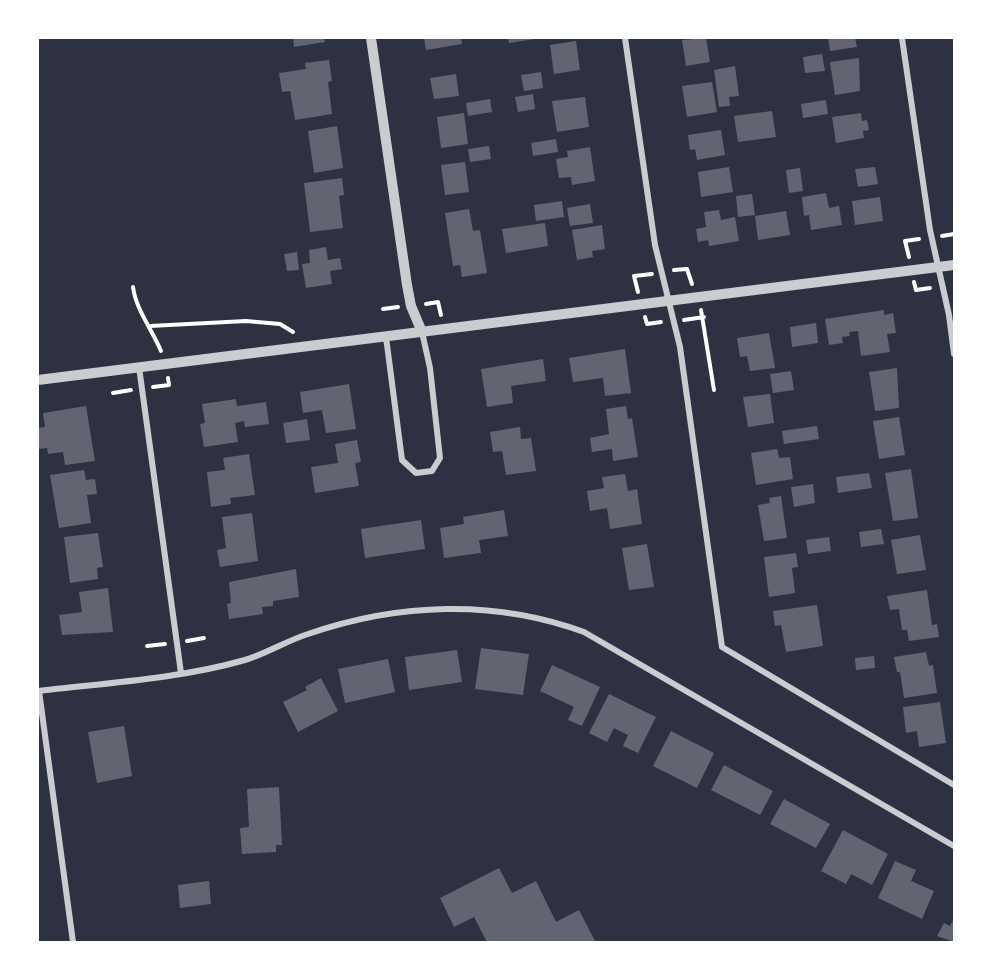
<!DOCTYPE html>
<html>
<head>
<meta charset="utf-8">
<style>
  body { margin:0 }
  #map { position:relative; width:992px; height:980px; overflow:hidden; background:#2d3142; font-family:"Golos Text",sans-serif }
  canvas { display:block }
  .frame { position:absolute; inset:0; border:39px solid #fff; pointer-events:none }
</style>
</head>
<body>
<div id="map">
<canvas width="992" height="980"></canvas>
<div class="frame"></div>
</div>
<script>
const ctx = document.querySelector('canvas').getContext('2d');
ctx.lineJoin = 'round';
function fillPath(path, color) { ctx.fillStyle = color; ctx.fill(path, 'evenodd'); }
function stroke(path, color, width, dash) { ctx.strokeStyle = color; ctx.lineWidth = width; ctx.lineCap = dash ? 'butt' : 'round'; ctx.setLineDash(dash || []); ctx.stroke(path); }
const building = new Path2D(`
  M293,38H324L325,42L294,47Z
  M424,38H461L462,44L426,50Z
  M508,38H535V39L509,43Z
  M706,38L710,62L686,66L682,40Z
  M828,38H855L857,47L830,51Z
  M576,41L580,70L554,74L550,45Z
  M822,54L825,71L805,73L803,57Z
  M859,58L860,91L835,95L830,62Z
  M329,60L332,81L328,82L332,114L295,120L290,91L282,92L279,73L306,69L305,63Z
  M735,66L739,96L729,97L730,106L719,107L714,70Z
  M541,72L543,88L524,91L521,75Z
  M456,74L459,96L434,99L430,78Z
  M712,82L717,112L687,117L682,86Z
  M533,94L535,109L518,112L515,97Z
  M585,97L589,127L557,132L552,101Z
  M490,99L492,112L468,116L466,103Z
  M826,100L828,114L803,118L801,104Z
  M772,111L776,137L738,142L734,116Z
  M464,113L468,144L441,148L437,117Z
  M861,113L862,121L867,120L869,130L863,131L864,138L836,143L832,117Z
  M337,126L343,168L314,173L308,131Z
  M721,130L725,155L697,160L695,149L690,150L688,135Z
  M556,139L558,152L533,156L531,143Z
  M489,146L491,159L470,162L468,149Z
  M590,147L595,181L572,185L571,177L559,178L556,159L568,157L567,151Z
  M465,162L469,192L445,195L441,165Z
  M729,167L733,192L701,197L698,172Z
  M875,167L878,184L858,187L855,169Z
  M800,168L803,191L789,193L786,170Z
  M342,178L344,195L339,196L343,228L310,232L304,183Z
  M826,193L829,208L839,206L842,225L811,230L809,215L804,216L802,197Z
  M752,194L755,215L738,217L736,196Z
  M880,197L883,221L855,225L852,201Z
  M562,201L564,217L536,221L534,205Z
  M590,204L593,223L570,226L567,208Z
  M469,209L473,231L480,230L487,273L462,277L460,265L453,266L445,213Z
  M719,210L721,220L735,217L739,241L709,246L708,240L698,242L696,229L706,227L704,212Z
  M786,211L790,235L758,240L755,216Z
  M545,223L548,246L506,253L502,229Z
  M602,225L605,249L592,251L593,257L577,260L572,230Z
  M326,247L328,260L340,258L342,269L330,271L332,284L306,288L302,264L310,263L309,250Z
  M297,252L299,270L287,271L284,254Z
  M884,310V315L893,313L896,333L887,334L890,352L861,356L858,331L849,332L850,336L842,337L843,343L829,345L825,319Z
  M816,323L818,343L792,347L790,327Z
  M769,333L775,368L750,371L747,356L740,357L737,338Z
  M625,349L631,393L605,396L603,378L573,382L569,358Z
  M543,359L546,381L511,386L513,403L487,407L481,369Z
  M897,368L899,408L875,411L869,372Z
  M791,371L794,390L773,393L770,374Z
  M349,384L356,429L326,433L322,410L303,413L300,392Z
  M770,394L774,423L748,427L743,397Z
  M236,399L237,406L266,402L269,424L245,427L244,421L235,423L238,442L204,447L200,424L205,423L202,404Z
  M86,406L95,461L65,465L63,452L48,454L47,448L38,449V428L45,427L43,413Z
  M626,406L628,419L632,418L638,457L613,461L612,449L592,452L590,438L609,434L606,409Z
  M899,417L905,455L879,459L873,421Z
  M307,419L310,440L286,443L283,423Z
  M817,426L819,439L784,444L782,431Z
  M520,427L521,439L531,438L536,471L506,475L502,451L493,452L490,432Z
  M357,440L361,462L355,463L359,486L315,493L311,467L338,463L335,444Z
  M777,449L779,458L790,457L793,479L756,485L751,453Z
  M249,454L255,495L230,498L231,504L211,507L207,472L225,470L223,458Z
  M911,469L918,518L893,521L885,473Z
  M84,470L86,480L95,479L97,494L87,495L91,523L59,528L50,475Z
  M869,473L872,488L838,493L836,477Z
  M625,474L628,491L637,489L642,524L610,529L607,508L590,511L587,491L604,488L602,477Z
  M813,484L815,503L794,507L791,487Z
  M781,496L787,538L764,541L758,505L770,503L769,498Z
  M504,510L508,536L479,540L481,553L444,558L440,528L464,524L463,517Z
  M252,513L258,561L220,567L217,550L226,548L222,517Z
  M421,520L425,549L365,558L361,529Z
  M881,529L884,544L861,547L859,532Z
  M98,533L103,567L97,568L98,579L70,583L64,537Z
  M920,535L926,570L897,574L891,540Z
  M829,537L831,551L808,554L806,540Z
  M647,544L654,587L629,590L622,548Z
  M796,553L798,567L792,568L795,593L769,597L764,557Z
  M296,569L299,597L273,601V606L262,607L263,614L229,619L227,604L231,603L229,582Z
  M108,588L113,632L62,635L59,615L82,612L79,592Z
  M927,590L932,625L937,624L939,637L909,641L907,630H902L899,609L890,610L887,596Z
  M817,605L823,646L786,652L781,625L775,626L773,611Z
  M481,648L529,654L523,695L475,689Z
  M457,650L462,682L409,690L405,657Z
  M926,652L929,666L933,665L937,693L904,698L900,672H897L894,657Z
  M874,656L875,668L856,670L855,658Z
  M388,659L395,692L345,703L338,669Z
  M552,665L600,687L582,726L568,720L574,707L540,691Z
  M321,678L338,711L298,732L283,702L307,690L305,687Z
  M609,694L656,717L638,753L623,746L628,735L614,728L607,742L589,733Z
  M940,702L946,743L919,747L917,731L906,733L903,707Z
  M124,726L132,776L97,783L88,732Z
  M671,731L714,753L697,788L653,766Z
  M724,765L773,791L760,815L711,790Z
  M279,787L282,845H276V852L242,854L240,828L249,827L247,789Z
  M784,799L830,824L816,848L770,824Z
  M843,830L888,854L872,885L851,874L846,884L821,871Z
  M895,861L916,870L911,881L934,891L922,919L878,898Z
  M499,868L512,893L536,881L556,922L579,910L595,941L487,942L474,917L454,927L440,898Z
  M209,881L211,904L180,908L178,885Z
  M954,918V942L937,936L944,923L950,926Z`);
const path = new Path2D(`
  M942,236L954,234
  M909,257L905,241L919,239
  M674,270L687,269L692,284
  M914,282L916,290L930,288
  M133,287C136,310 152,329 161,351
  M638,292L634,276L652,274
  M426,304L438,302L441,315
  M383,309L398,307
  M701,310L714,390
  M645,317L647,324L661,322
  M684,320L704,317
  M150,326L246,321L280,324L293,332
  M153,387L169,385L168,378
  M113,393L131,390
  M187,641L204,638
  M147,646L165,644`);
const minor = new Path2D(`
  M625,38L655,245L680,347L722,647L954,785
  M902,38L930,230L949,315L954,354
  M386,337L402,460L416,473L432,471L440,458L430,368L422,332
  M139,367L181,673
  M38,691C106,683 178,679 245,660C266,654 286,641 308,634C398,603 494,599 584,632L954,846
  M39,691L73,942`);
const tertiary = new Path2D(`
  M371,38L407,285L411,306L422,332
  M38,380L954,265`);
fillPath(building, '#626471');
stroke(path, '#fff', 4);
stroke(minor, '#caccd0', 6);
stroke(tertiary, '#caccd0', 10);
</script>
</body>
</html>
